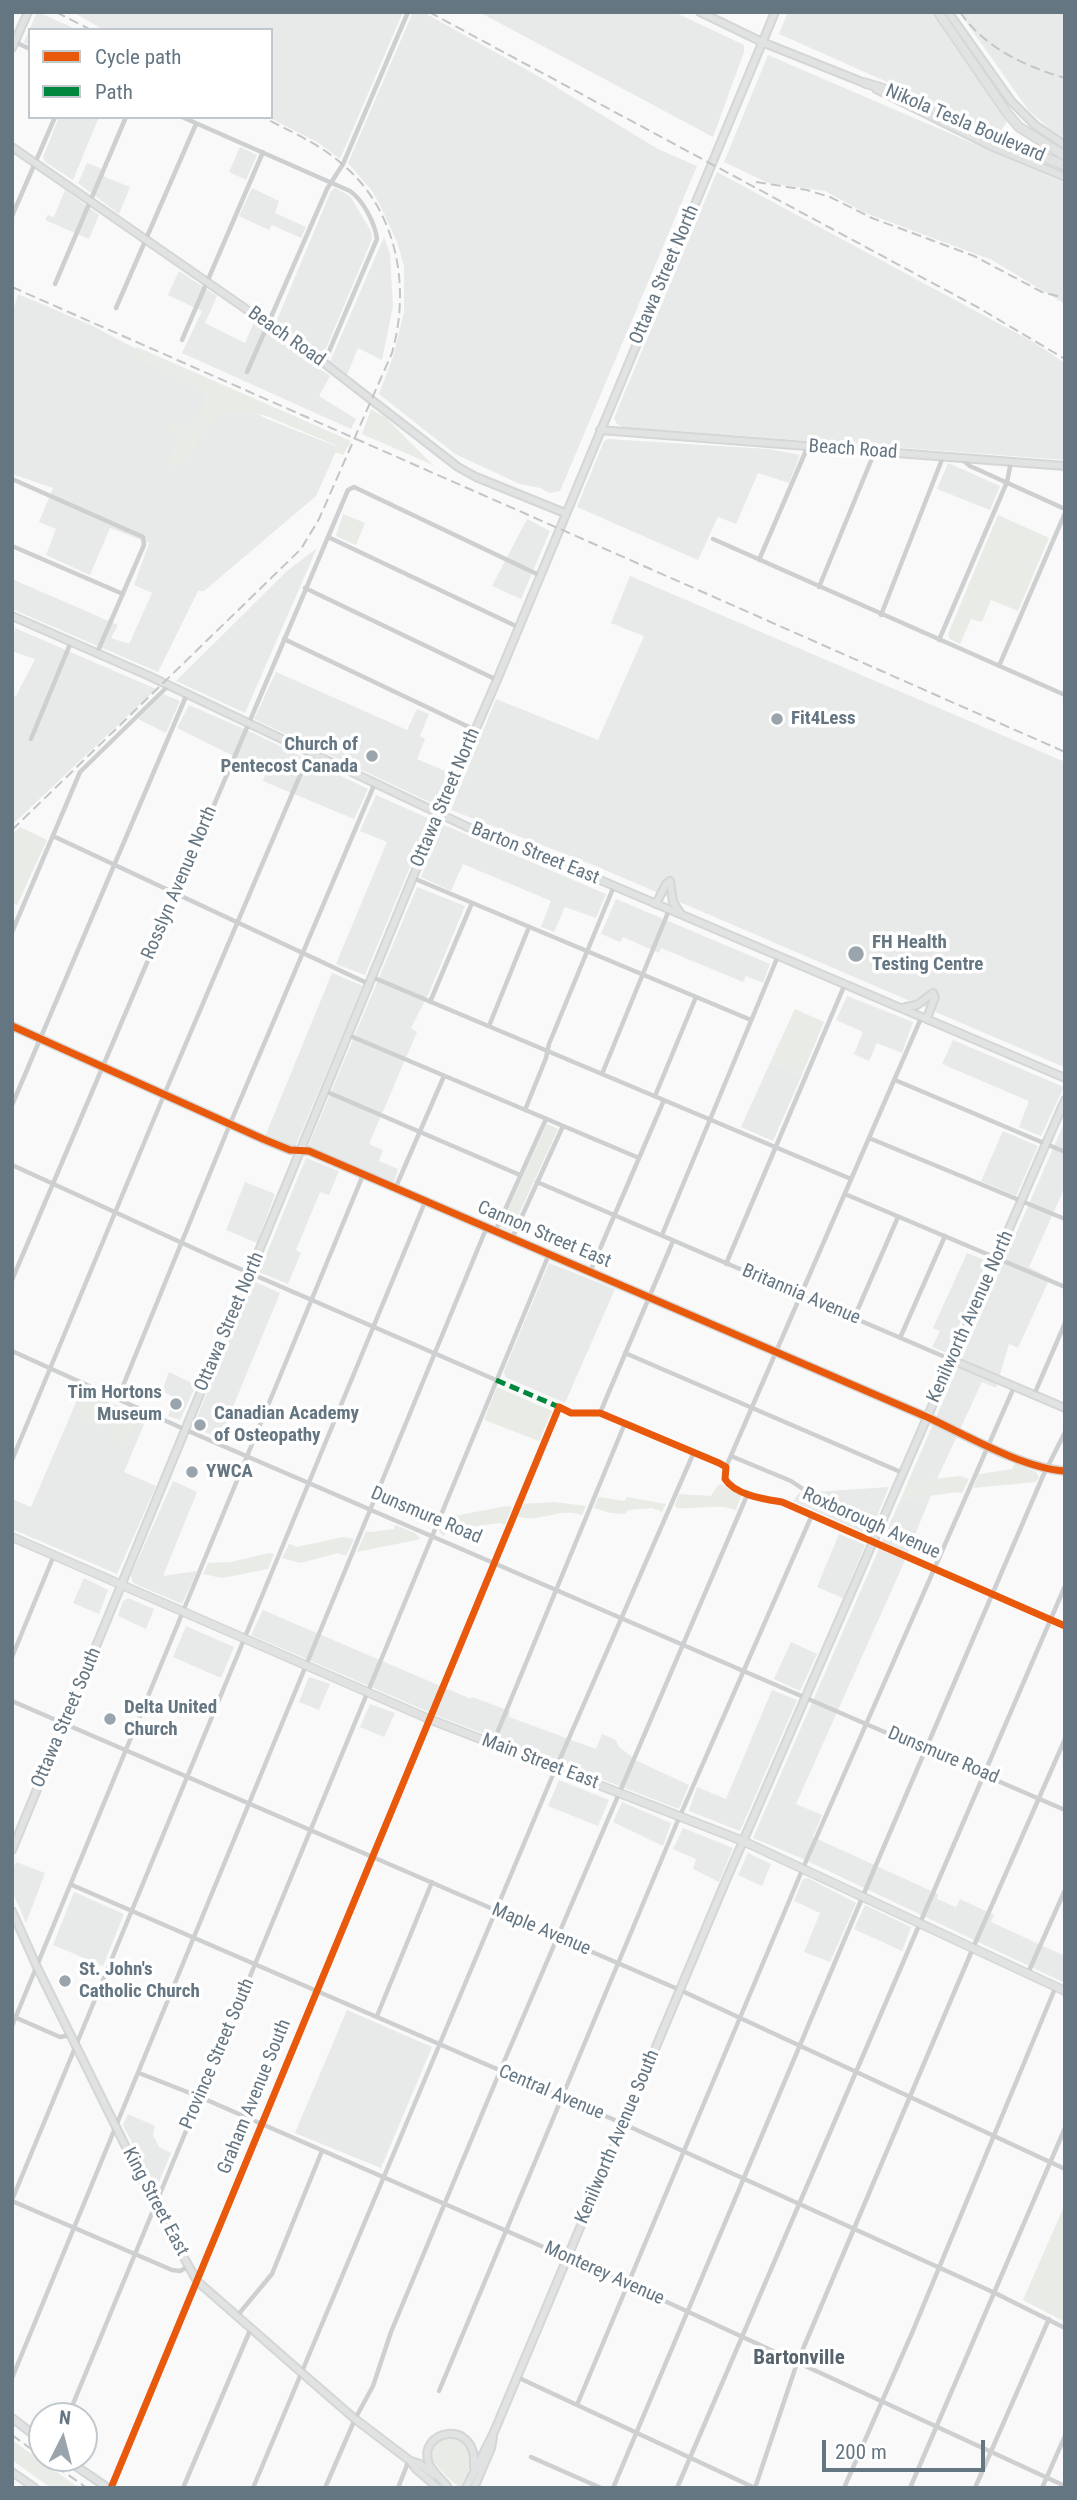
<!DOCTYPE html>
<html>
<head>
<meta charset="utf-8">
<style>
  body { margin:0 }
  #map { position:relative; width:1077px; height:2500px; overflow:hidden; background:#f9f9f9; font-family:"Roboto Condensed",sans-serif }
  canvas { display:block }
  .frame { position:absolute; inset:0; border:14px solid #657683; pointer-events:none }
  .legend { position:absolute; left:28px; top:28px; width:245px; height:91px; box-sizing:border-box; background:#fff; border:2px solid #c1c8cd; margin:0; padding:9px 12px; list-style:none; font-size:21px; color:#657683 }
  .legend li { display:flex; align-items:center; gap:14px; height:35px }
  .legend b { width:35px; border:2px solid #c1c8cd }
  .north { position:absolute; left:28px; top:2402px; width:70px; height:70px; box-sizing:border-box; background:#fff; border:2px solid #c1c8cd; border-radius:50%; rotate:6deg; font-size:19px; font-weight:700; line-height:28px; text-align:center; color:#657683 }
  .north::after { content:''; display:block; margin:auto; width:24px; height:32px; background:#99a4ac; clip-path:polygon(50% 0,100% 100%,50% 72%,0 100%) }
  .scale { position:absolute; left:822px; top:2440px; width:163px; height:32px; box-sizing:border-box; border:4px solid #657683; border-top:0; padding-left:9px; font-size:21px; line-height:24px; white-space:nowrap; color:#657683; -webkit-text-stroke:5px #fff; paint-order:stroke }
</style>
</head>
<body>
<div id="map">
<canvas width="1077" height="2500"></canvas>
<div class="frame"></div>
<ul class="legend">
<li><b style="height:9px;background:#e8590c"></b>Cycle path</li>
<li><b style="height:9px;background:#00873e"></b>Path</li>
</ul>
<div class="north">N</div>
<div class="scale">200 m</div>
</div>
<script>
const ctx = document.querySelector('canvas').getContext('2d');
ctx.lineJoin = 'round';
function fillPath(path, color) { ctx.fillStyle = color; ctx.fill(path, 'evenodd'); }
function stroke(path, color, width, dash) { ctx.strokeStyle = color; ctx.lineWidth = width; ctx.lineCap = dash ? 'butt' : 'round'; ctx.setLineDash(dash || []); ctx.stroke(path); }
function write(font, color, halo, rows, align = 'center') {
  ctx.font = font + ' "Roboto Condensed",sans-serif'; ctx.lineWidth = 7; ctx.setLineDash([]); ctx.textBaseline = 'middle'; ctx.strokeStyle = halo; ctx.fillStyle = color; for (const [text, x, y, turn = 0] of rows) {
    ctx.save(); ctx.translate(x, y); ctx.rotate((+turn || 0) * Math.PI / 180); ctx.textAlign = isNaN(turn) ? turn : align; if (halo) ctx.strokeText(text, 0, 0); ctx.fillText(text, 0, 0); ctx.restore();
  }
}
const built = new Path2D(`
  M37,12H38L78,30H30V45L24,42Z
  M73,12H403L340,159L317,142L268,117H271V30H104Z
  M413,12H423L538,76L658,149L697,166L560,491L550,493L540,488L520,484L455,454L379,394L393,357L404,312V266L397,242L380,205L372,191L348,163Z
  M479,12H674L744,45V52L713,137Z
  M788,12H932L1007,122L1000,132L779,34Z
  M959,12H1065V138L1053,131L1029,111Z
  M768,55L1065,183V304L992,260L863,212L825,191L768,183L724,162Z
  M59,117H99L73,180L45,162L43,157Z
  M240,147L257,155L246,180L229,172Z
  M87,163L100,168L105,177L130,187L119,214L78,183Z
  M717,172L1035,343L1065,363V460L623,427L617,424L614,418Z
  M252,188L279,201L275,213L306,227L301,238L272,225L269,230L239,216Z
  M335,188L350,196L371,231L372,239L325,351L320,354L278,323L277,320L331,191Z
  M65,190L99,215L89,239L45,220L48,215L54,217Z
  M384,237L390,254L393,306L382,360L358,348L347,375L329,364Z
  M179,271L217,296L205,323L245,343L254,322L330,376L319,396L356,419L351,429L182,353L202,311L168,295Z
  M18,294L93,326L267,419L338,447L316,496L204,591H198L158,672L12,609V579L118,625L111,638L129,644L152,593L134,585L149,543L110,528L90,575L46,555L56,529L39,522L53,488L12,474V315Z
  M608,439L769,449L800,455L789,483L758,473L736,524L718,517L698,560L577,507L604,441Z
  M948,463L1000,486L990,510L937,489Z
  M527,519L550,531L521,599L492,586Z
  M317,548L245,713L176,681L287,571Z
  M630,576L1065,762L1064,1067L591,864L451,810L496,699L598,740L644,636L611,623Z
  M15,628L156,689L12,825V695L16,696L35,659L12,651Z
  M276,672L407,730L417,709L429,714L420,736L425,739L417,759L450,773L436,805L254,719Z
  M163,694L180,701L166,733L138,719Z
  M189,705L251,732L368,789L354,819L263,781L266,772L177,728Z
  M376,795L430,819L365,975L336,964L387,842L360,831Z
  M442,824L606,894L596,918L565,907L554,932L541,927L551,901L463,864L451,891L421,877Z
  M417,887L465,906L428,995L411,1028L417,1032L369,1144L383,1150L379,1161L398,1169L394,1182L308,1147Z
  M616,899L770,964L763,983L746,976L743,982L661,948L659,953L623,937L620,942L601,934Z
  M332,973L363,986L295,1147L266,1134Z
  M847,996L913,1022L902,1053L877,1043L869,1061L854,1054L863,1032L836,1020Z
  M953,1040L1064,1087L1041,1136L1019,1127L1029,1101L942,1064Z
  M770,1063L801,1077L773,1141L741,1127Z
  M1065,1121V1187L1029,1267L1050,1278L1018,1348L1009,1344L996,1388L982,1382L937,1479L908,1482Z
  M1003,1131L1038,1146L1016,1196L981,1181Z
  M306,1158L339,1171L329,1195L320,1192L296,1250L301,1253L288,1284L259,1272Z
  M245,1182L275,1194L257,1243L226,1230Z
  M967,1253L987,1261L947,1353L932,1347L940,1331L933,1328Z
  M549,1263L615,1289L565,1403L505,1377L504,1371Z
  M253,1281L280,1293L220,1438L193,1427Z
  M169,1372L196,1385L180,1420L168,1416L176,1398L162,1391Z
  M81,1391L147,1417L124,1472L156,1486L117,1574L12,1529V1499L31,1507Z
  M173,1481L197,1492L163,1576L197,1571L182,1604L133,1583L131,1575Z
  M889,1487L869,1535L793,1501L799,1493Z
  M931,1495L902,1567L796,1804L822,1815L813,1837L938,1894L937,1899L956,1907L960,1899L994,1915L991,1922L1065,1956V1983L801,1858L753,1838L902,1496L908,1499Z
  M839,1534L865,1545L843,1598L817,1587Z
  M84,1578L108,1590L99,1614L73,1603Z
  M128,1598L154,1609L146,1629L118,1616L123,1601Z
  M263,1610L471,1699L472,1697L510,1711L509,1717L596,1749L602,1734L616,1740L618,1746L637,1761L689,1785L679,1809L438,1716L251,1635Z
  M186,1626L234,1647L221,1678L173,1657Z
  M791,1642L817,1654L800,1691L774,1679Z
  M309,1677L330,1684L319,1710L299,1702Z
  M772,1690L797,1700L740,1831L689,1811L697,1787L726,1799Z
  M370,1704L395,1713L384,1737L360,1727Z
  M559,1780L609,1800L598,1826L548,1806Z
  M622,1802L671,1823L663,1846L613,1822Z
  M683,1828L733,1848L719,1882L693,1869L696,1859L673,1849Z
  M748,1853L771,1864L762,1886L738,1875Z
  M16,1862L45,1873L26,1923L12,1891V1872Z
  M808,1878L856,1903L830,1962L804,1952L820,1913L794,1901L803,1879Z
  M74,1892L124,1914L103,1966L53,1945Z
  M865,1905L911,1927L902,1951L854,1929Z
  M347,2010L432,2047L381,2168L295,2133Z
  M128,2114L155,2126L153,2135L159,2147L171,2153L156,2189L123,2125Z`);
const green = new Path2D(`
  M137,347L351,441L343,455L335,452V445L269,417L244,410H229L207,427L191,456L176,468L166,463L179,438L165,422L189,426L202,406L205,397L200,388L136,359L132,351Z
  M371,409L386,418L433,465L362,434Z
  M343,514L365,523L356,545L336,536Z
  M998,515L1049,538L1018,611L991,600L982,622L971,619L960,644L950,639L948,634Z
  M20,827L47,840L17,905L12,903V834Z
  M795,1009L824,1022L801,1077L770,1063Z
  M547,1124L558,1129L511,1231L500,1227Z
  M497,1387L552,1411L539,1441L484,1420Z
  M81,1400L108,1412L101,1429L74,1417Z
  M117,1411L136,1420L126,1446L113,1440L109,1434L111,1423Z
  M1015,1463L1036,1472L1039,1477L1036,1482L973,1488L979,1474L1012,1469Z
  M960,1476L969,1479L962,1493L957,1492L908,1499L902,1496L908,1482Z
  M721,1484L741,1496L736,1510C717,1503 696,1510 677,1508L675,1505L679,1494L711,1496L717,1486Z
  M598,1497L624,1501L627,1497L666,1504L662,1512L652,1508L628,1510L625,1514L610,1513L594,1508Z
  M554,1502L586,1506L582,1515C558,1507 539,1524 517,1516L522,1504Z
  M507,1506L512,1507L505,1525L499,1523L449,1530L443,1536L439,1531L444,1518Z
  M395,1525L415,1533L421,1539L357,1552L366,1531L371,1532L394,1529Z
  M343,1537L354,1539L346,1556L338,1553L300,1563L282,1558L289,1544L297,1547Z
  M269,1553L274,1554L268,1569L222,1578L203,1574L208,1563L231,1562Z
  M1065,2204V2322L1023,2300Z
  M451,2436C481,2446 472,2465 462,2488C454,2485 440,2470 434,2462L432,2463L431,2451L436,2441Z
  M12,2440L75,2485L80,2488H51L12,2460Z`);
const street = new Path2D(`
  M15,42L30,49
  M182,117L350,191C363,200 375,223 377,239L324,363
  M12,216L55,117
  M55,284L126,117
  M116,308L196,124
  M182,340L263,152
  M247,372L327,189L343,164L408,12
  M962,459L970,466L1065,509
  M12,479L143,537L144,545L97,653
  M328,537L518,627
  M713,539L1065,695
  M12,546L123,594
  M759,560L808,446
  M819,587L875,451
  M305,588L497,680
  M881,615L943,457
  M284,639L475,730
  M939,640L1007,482L1011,462
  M999,666L1065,513
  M31,739L71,642
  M53,836L369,984
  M413,878L751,1020
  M12,932L80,772L168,686
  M372,977L851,1179
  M430,1002L472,903
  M489,1026L529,927
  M348,1035L639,1158
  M602,1074L669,910
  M895,1080L1065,1152
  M325,1091L520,1175
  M655,1096L696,997
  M12,1105L187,694
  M525,1110L546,1058L549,1044L614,886
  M869,1138L1065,1219
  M12,1165L215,1258L496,1380
  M537,1182L952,1360
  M395,1189L444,1076
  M845,1194L1065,1287
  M495,1232L546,1119
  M662,1235L778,956
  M512,1238L563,1126
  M726,1264L845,984
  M590,1272L664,1100
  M12,1280L348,490L354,487L539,575
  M854,1318L898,1217
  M900,1338L945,1236
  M12,1351L186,1430L1065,1810
  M625,1353L903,1473
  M1034,1395L1065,1323
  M118,1398L230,1124L375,783
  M600,1413L673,1241
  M731,1456L791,1481L809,1493
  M12,1460L164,1095L310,752
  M726,1467L922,1016
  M12,1657L54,1555
  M12,1701L680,1990L1065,2169
  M493,1743L625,1423
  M72,1885L617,2121L995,2293L1065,2328
  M1028,1973L1065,1890
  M12,2016L60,2037L71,2035
  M377,2016L432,1882
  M12,2026L363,1175
  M139,2073L200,2097L628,2284L1065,2486
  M12,2200L425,1202
  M12,2201L172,2270L180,2271L189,2266
  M237,2316L272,2274L322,2151
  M517,2377L755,2488
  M12,2378L486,1229
  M439,2391L676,1825L812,1515
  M577,2405L803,1868L1014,1387
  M68,2416L549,1254
  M531,2457L601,2488
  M111,2488L559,1407L571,1413H600L719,1463L726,1467L725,1479C735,1495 764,1499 782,1502L1065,1626
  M183,2488L251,2328
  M253,2488L552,1777L694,1452
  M325,2488L355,2419L373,2386L391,2332L500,2071L748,1493
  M398,2488L409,2460
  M613,2488L876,1865L1043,1476L1065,1432
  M677,2488L1065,1586
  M755,2488L797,2363L973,1948L1065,1739
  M844,2488L912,2333L1056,1986
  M910,2488L1065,2128
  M975,2488L1049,2319
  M1042,2488L1065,2436`);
const secondary = new Path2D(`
  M700,12L762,42L867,84
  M948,12L1011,101L1036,126L1065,145
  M12,48L28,12
  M876,89L993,147L1065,177
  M12,147L324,363L458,467L476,477L565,513
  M600,430L1065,466
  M12,616L147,675L476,831L579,871L1065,1078
  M670,881L673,902L681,914
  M656,904L666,884L670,881
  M905,1007L917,1005L933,993
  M927,1018L935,997L933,993
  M12,1026L263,1139L290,1150L309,1151L351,1169L927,1417C966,1435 1022,1468 1065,1471
  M952,1360L1065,1408
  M12,1850L439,814L497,680L775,12
  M12,1911L37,1967L155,2206L197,2281L302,2373L355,2419L409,2460L416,2469L438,2488
  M12,2418L42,2441
  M64,2458L108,2488
  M411,2461L420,2464L434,2475
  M12,2472L35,2488
  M447,2486C441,2479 433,2472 429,2464C416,2430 478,2417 474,2467
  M466,2488L494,2432L724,1885L1065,1100
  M474,2488L491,2448L493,2437`);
const primary = new Path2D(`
  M12,1537L429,1719L743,1841L1065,1991`);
const highway = new Path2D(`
  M938,12L1007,113L1019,127L1065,156
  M865,83L894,92L1065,166`);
const rail = new Path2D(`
  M56,12L91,30
  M429,12L979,308L1065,359
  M960,12C985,48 1024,66 1065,78
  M756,182L807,190L830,197L872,218L974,256L1042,292L1065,298
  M12,287L1065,752
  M12,830L301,549L319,519L392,353C411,286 397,209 341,163C318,143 289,131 263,117
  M12,2435L42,2457
  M44,2458L87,2488`);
const quiet = new Path2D(`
  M496,1380L559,1407`);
const cycleway = new Path2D(`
  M12,1026L263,1139L290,1150L309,1151L351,1169L927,1417C966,1435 1022,1468 1065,1471
  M111,2488L559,1407L571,1413H600L719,1463L726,1467L725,1479C735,1495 764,1499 782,1502L1065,1626`);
const markers = [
  [777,719,7,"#99a4ac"],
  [372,756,7,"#99a4ac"],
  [856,954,9,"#99a4ac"],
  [176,1404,7,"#99a4ac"],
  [200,1425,7,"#99a4ac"],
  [192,1472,7,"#99a4ac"],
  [110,1719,7,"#99a4ac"],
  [65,1981,7,"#99a4ac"]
];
const streetNames = [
  ["Nikola Tesla Boulevard",965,124,23],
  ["Ottawa Street North",665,275,-67],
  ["Beach Road",286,337,35],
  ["Beach Road",853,450,4],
  ["Ottawa Street North",446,798,-67],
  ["Barton Street East",535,854,22],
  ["Rosslyn Avenue North",180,883,-67],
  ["Cannon Street East",544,1235,23],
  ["Britannia Avenue",801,1295,23],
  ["Kenilworth Avenue North",971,1317,-66],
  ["Ottawa Street North",230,1322,-67],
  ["Dunsmure Road",426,1516,23],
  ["Roxborough Avenue",871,1524,24],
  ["Ottawa Street South",67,1718,-67],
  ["Dunsmure Road",943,1756,23],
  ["Main Street East",540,1762,21],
  ["Maple Avenue",541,1930,23],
  ["Province Street South",218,2054,-67],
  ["Central Avenue",551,2093,23],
  ["Graham Avenue South",255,2097,-68],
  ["Kenilworth Avenue South",618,2137,-67],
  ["King Street East",155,2202,62],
  ["Monterey Avenue",604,2274,24]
];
const poiNames = [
  ["Fit4Less",791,719],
  ["Church of",358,745,"right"],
  ["Pentecost Canada",358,767,"right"],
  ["FH Health",872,943],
  ["Testing Centre",872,965],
  ["Tim Hortons",162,1393,"right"],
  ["Museum",162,1415,"right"],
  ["Canadian Academy",214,1414],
  ["of Osteopathy",214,1436],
  ["YWCA",206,1472],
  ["Delta United",124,1708],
  ["Church",124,1730],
  ["St. John's",79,1970],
  ["Catholic Church",79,1992]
];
const neighbourhoodNames = [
  ["Bartonville",799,2359]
];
fillPath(built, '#e8e9e9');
fillPath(green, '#e8ebe6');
stroke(secondary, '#d5d6d7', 10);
stroke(primary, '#d5d6d7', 10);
stroke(highway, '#d5d6d6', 11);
stroke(street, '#cecfd0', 4.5);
stroke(secondary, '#e1e2e2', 6);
stroke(primary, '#e1e2e2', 7);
stroke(highway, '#e1e2e2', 8);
stroke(rail, '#c3c5c6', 2, [10, 5]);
stroke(quiet, '#00873e', 5, [10, 5]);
stroke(cycleway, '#e8590c', 7);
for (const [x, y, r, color] of markers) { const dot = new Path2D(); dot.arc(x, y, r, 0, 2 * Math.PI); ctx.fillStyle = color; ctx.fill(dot); stroke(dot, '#fff', 2.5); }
write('19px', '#657683', '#fff', streetNames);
write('bold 19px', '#657683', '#fff', poiNames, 'left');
write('bold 21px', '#57646e', '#fff', neighbourhoodNames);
</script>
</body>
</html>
